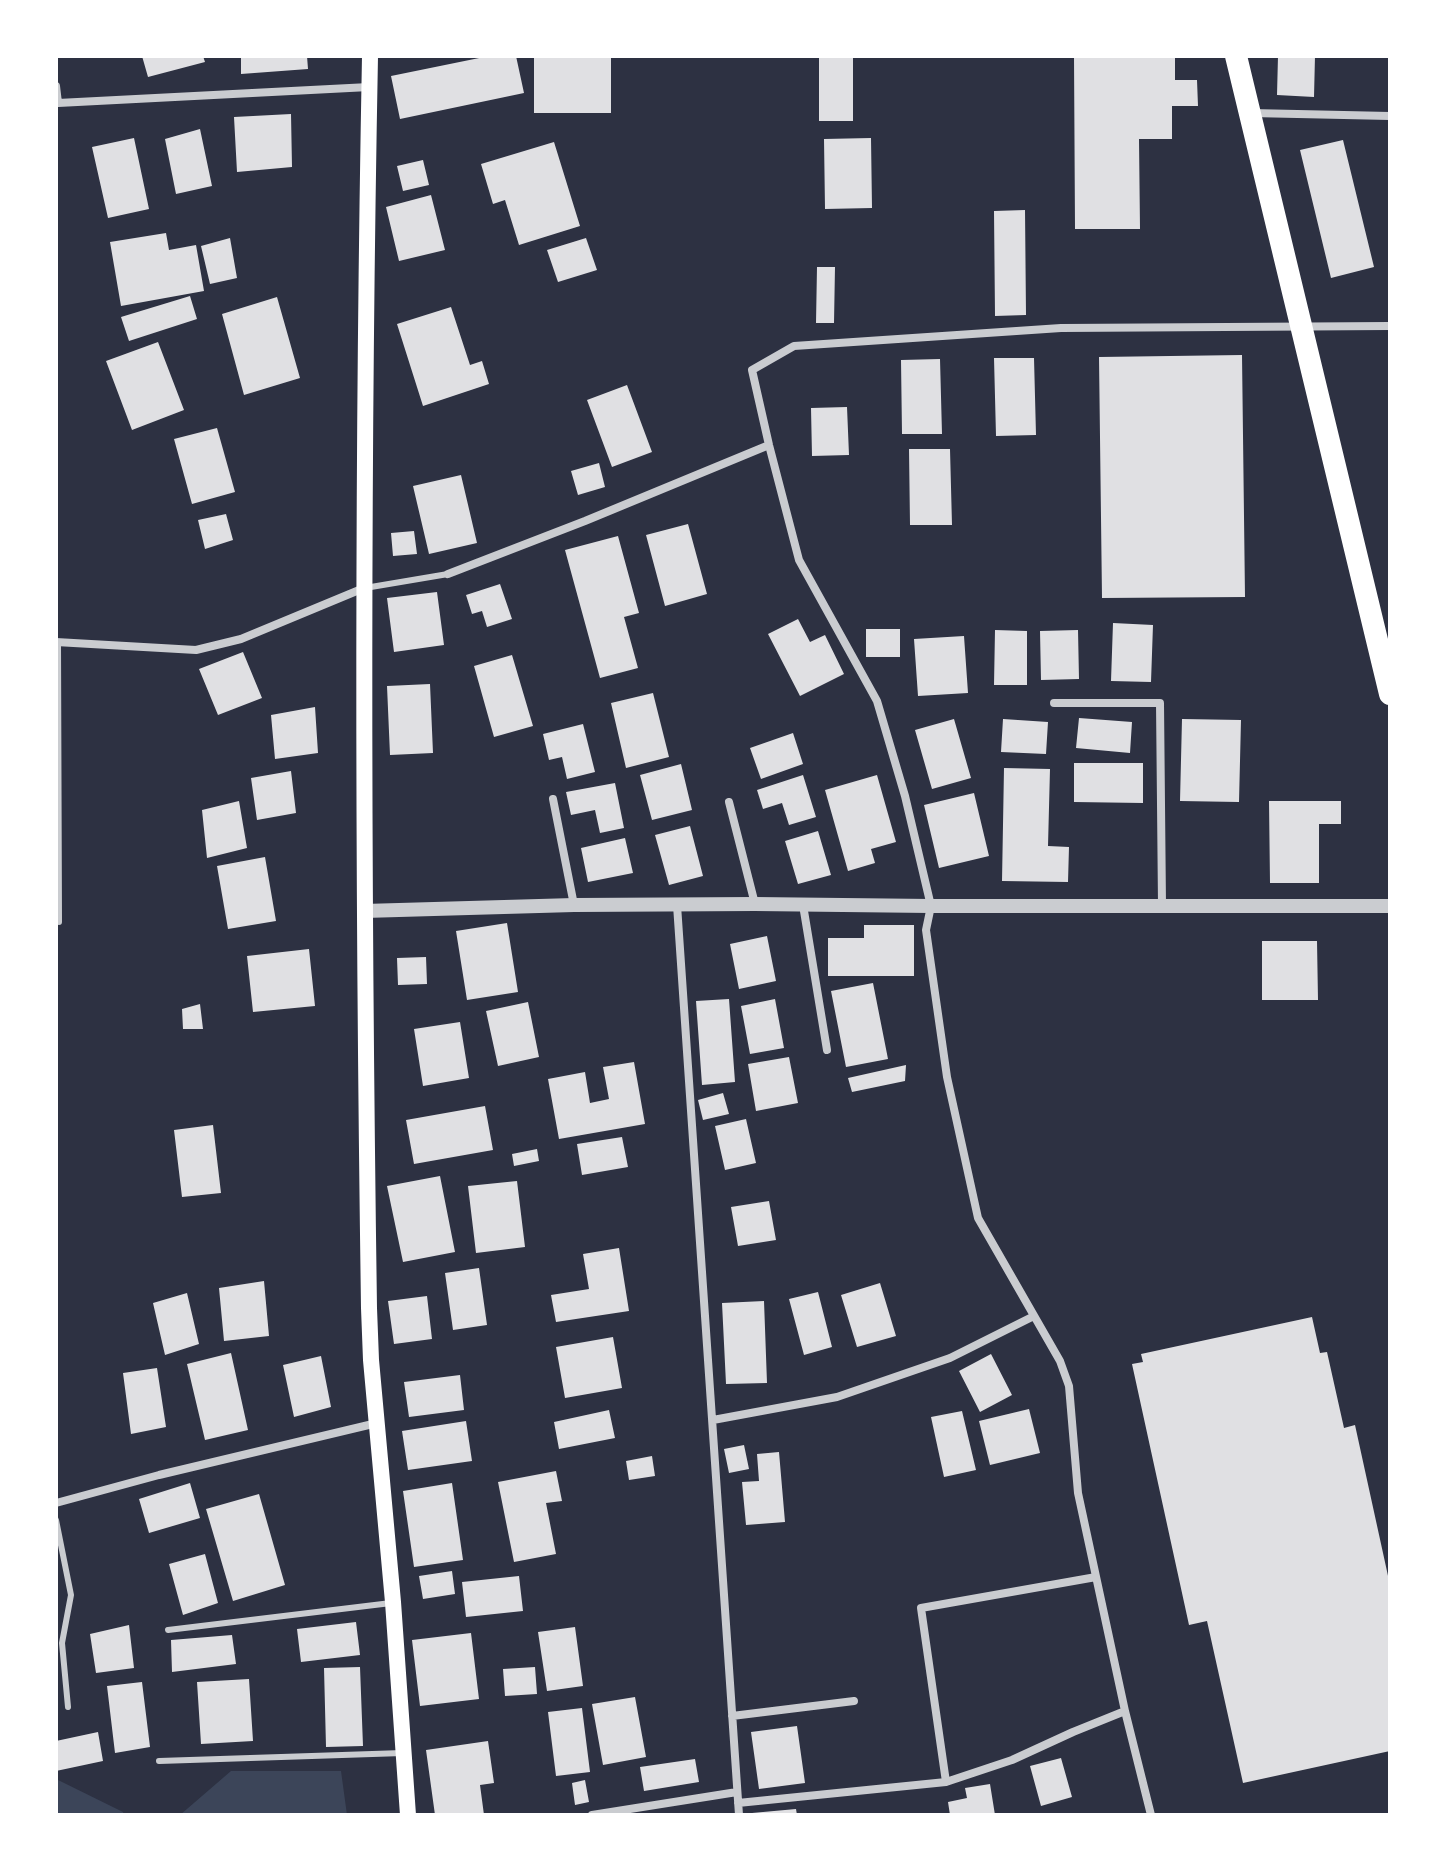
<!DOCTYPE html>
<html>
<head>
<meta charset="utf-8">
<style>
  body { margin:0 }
  #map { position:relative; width:1446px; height:1871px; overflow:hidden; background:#2d3142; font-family:Mulish,sans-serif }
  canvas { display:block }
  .frame { position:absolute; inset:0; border:58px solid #fff; pointer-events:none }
</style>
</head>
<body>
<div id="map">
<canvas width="1446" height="1871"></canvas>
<div class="frame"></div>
</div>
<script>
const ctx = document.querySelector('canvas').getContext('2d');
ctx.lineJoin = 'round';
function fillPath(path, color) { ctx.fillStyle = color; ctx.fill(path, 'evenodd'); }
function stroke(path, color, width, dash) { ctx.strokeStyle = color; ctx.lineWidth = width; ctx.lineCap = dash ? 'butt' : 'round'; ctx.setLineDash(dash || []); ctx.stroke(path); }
const green = new Path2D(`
  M231,1771H341L347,1815H180Z
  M56,1779L123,1812L124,1815H56Z`);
const building = new Path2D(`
  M142,56H203L205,62L148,77Z
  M241,56H307L308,69L241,74Z
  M489,56H516L524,93L400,119L391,76Z
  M534,56H611V113H534Z
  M819,56L853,57V121H819Z
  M1074,56H1175V80H1197L1198,106H1172V139H1139L1140,229H1075Z
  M1278,56H1315L1314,97L1277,95Z
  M291,114L292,167L237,172L234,117Z
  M200,129L212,186L176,194L165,139Z
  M134,138L149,209L108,218L92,147Z
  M871,138L872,208L825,209L824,139Z
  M1343,140L1374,267L1331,278L1300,150Z
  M554,142L580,226L519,245L505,200L493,204L481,164Z
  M423,160L429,185L403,191L397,166Z
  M431,195L445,250L399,261L386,207Z
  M1025,210L1026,315L995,316L994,211Z
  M166,233L169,250L196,245L204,291L121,306L110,242Z
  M230,238L237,278L210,284L201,246Z
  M586,238L597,270L558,282L547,250Z
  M817,267H835L834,323H816Z
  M190,296L197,319L129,341L121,317Z
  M277,297L300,378L244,395L222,314Z
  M451,307L470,365L482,361L489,384L423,406L397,324Z
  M158,342L184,410L132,430L106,361Z
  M1242,355L1245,597L1102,598L1099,357Z
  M994,358H1034L1036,435L996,436Z
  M940,359L942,434H902L901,360Z
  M627,385L652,452L612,467L587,400Z
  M847,407L849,455L812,456L811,408Z
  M217,428L235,492L192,504L174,439Z
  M909,449H950L952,525H910Z
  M599,463L605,487L578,495L571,471Z
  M461,475L477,543L429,554L413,486Z
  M226,514L233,540L205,549L198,520Z
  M688,524L707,594L665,606L646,535Z
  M414,531L417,554L393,556L391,533Z
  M618,536L639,613L624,617L638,668L600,678L565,550Z
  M500,584L512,619L487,627L482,611L472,614L466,595Z
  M437,592L444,645L394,652L387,598Z
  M798,619L810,642L825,635L844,674L800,696L768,634Z
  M1113,623L1153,625L1151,682L1111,681Z
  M866,629H900V657H866Z
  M995,630L1027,631V685H994Z
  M1078,630L1079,679L1041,680L1040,631Z
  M964,636L968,693L918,696L914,639Z
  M243,652L262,698L218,715L199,669Z
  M512,655L533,726L494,737L474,666Z
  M430,684L433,753L390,755L387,686Z
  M653,693L669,757L626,768L611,703Z
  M315,707L318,753L275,759L271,715Z
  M1079,718L1132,722L1130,753L1076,748Z
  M954,719L971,778L932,789L915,730Z
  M1003,719L1048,722L1046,754L1001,752Z
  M1182,719L1241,720L1239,802L1180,801Z
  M583,724L595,772L567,779L562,757L549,760L543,734Z
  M793,733L803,764L761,779L750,748Z
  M1074,763H1143V803L1074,802Z
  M681,764L692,810L652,820L640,775Z
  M1004,768L1050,769L1048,846L1069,847L1068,882L1002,881Z
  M291,771L296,813L257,820L251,778Z
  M803,775L816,817L789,825L782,803L763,809L757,790Z
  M877,775L896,842L871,849L875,863L848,871L825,790Z
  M615,783L624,828L600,833L595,810L571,815L566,792Z
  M974,793L989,856L939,868L924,805Z
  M239,801L247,848L207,858L202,810Z
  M1269,801H1341V824H1319V883H1270Z
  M690,826L703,876L669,885L655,835Z
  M818,831L831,875L798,884L785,841Z
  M625,838L633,873L588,882L581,848Z
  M265,857L276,921L228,929L217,866Z
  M507,923L518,992L467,1000L456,931Z
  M864,925H914V976H828V938H864Z
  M767,936L776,981L739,989L730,944Z
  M1262,941H1317L1318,1000H1262Z
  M309,949L315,1006L253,1012L247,956Z
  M426,957L427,984L398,985L397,958Z
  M873,983L888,1059L846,1067L831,991Z
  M729,999L735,1082L702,1085L696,1001Z
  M775,999L784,1048L750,1054L741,1006Z
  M528,1002L539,1057L498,1066L486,1011Z
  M200,1004L203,1029H183L182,1009Z
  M460,1022L469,1078L423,1086L414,1029Z
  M789,1057L798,1103L756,1111L748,1064Z
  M634,1062L645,1124L559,1139L548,1079L585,1072L590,1103L609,1099L603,1067Z
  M906,1065L905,1081L852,1092L848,1078Z
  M723,1093L729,1114L703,1120L698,1100Z
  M485,1106L493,1150L414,1164L406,1120Z
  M746,1119L756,1163L725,1170L715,1126Z
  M213,1125L221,1193L182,1197L174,1130Z
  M622,1137L628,1167L582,1175L577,1144Z
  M537,1149L539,1161L514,1166L512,1154Z
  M440,1176L455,1252L403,1262L387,1186Z
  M517,1181L525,1247L476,1253L468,1186Z
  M769,1201L776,1240L738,1246L731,1207Z
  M619,1248L629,1311L556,1322L551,1295L589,1289L583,1254Z
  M479,1268L487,1325L453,1330L445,1273Z
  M264,1281L269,1336L224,1341L219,1288Z
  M880,1283L896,1336L857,1347L841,1295Z
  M818,1292L832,1347L804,1355L789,1299Z
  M187,1293L199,1344L165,1355L153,1303Z
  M427,1296L432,1339L394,1344L388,1301Z
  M764,1301L767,1383L726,1384L722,1303Z
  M1312,1317L1320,1353L1327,1352L1344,1428L1355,1425L1390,1585V1751L1243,1783L1207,1621L1189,1625L1132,1364L1143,1362L1141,1354Z
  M613,1337L622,1388L565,1398L556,1347Z
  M231,1353L248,1430L205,1440L187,1364Z
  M991,1354L1012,1395L980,1412L959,1371Z
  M321,1356L331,1407L294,1417L283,1365Z
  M157,1368L166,1427L131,1434L123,1373Z
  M460,1375L464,1410L409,1417L404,1382Z
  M1029,1409L1040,1453L990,1465L979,1421Z
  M609,1410L615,1438L559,1449L554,1422Z
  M962,1411L976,1470L944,1477L931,1417Z
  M466,1421L472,1461L408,1470L402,1431Z
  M744,1445L749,1469L729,1473L724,1449Z
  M779,1452L785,1522L746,1525L742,1482L759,1481L757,1454Z
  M652,1456L655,1476L629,1480L626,1461Z
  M556,1471L562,1501L546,1503L556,1554L514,1562L498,1482Z
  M190,1483L200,1518L149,1533L139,1499Z
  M452,1483L463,1560L414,1567L403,1491Z
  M259,1494L285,1585L233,1601L206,1509Z
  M205,1554L218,1603L183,1615L169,1564Z
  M452,1571L455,1594L423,1599L419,1576Z
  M519,1576L523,1611L466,1617L462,1582Z
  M356,1622L360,1655L301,1662L297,1629Z
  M129,1625L134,1668L96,1673L90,1634Z
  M575,1627L583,1686L547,1691L538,1632Z
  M471,1633L479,1699L420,1706L412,1640Z
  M232,1635L236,1664L172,1672L171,1640Z
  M360,1667L363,1746L326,1747L324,1668Z
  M535,1667L537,1694L505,1696L503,1669Z
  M249,1679L253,1741L201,1744L197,1682Z
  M142,1682L150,1747L115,1753L107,1686Z
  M635,1697L646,1757L603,1765L592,1704Z
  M582,1708L590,1772L556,1776L548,1712Z
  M797,1726L805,1783L759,1789L751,1732Z
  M98,1732L103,1761L56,1771V1741Z
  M488,1741L494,1783L480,1785L484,1815H435L426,1750Z
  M1061,1758L1072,1797L1041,1806L1030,1766Z
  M695,1759L699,1782L644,1791L640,1767Z
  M585,1780L589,1802L575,1805L572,1783Z
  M990,1784L995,1815H950L948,1802L967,1798L965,1788Z
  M796,1809L797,1815H752V1813Z`);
const service = new Path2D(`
  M365,588L448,574
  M58,642L59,922
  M56,1520L71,1595L62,1643L68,1707
  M168,1630L391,1603
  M159,1761L403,1753`);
const minor = new Path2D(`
  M56,86L58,103H56
  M58,103L369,87
  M1251,113L1390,116
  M448,574L585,521L769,445
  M56,642L196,650L241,639L364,588
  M1054,703H1160L1162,905
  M553,799L574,905
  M729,802L755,904
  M677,905C695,1209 718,1512 739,1815
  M803,905L827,1050
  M713,1420L837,1397L950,1358L1034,1316
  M56,1503L159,1475L377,1423
  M732,1716L854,1701
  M946,1782L921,1608L1096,1577
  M738,1803L946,1782L1012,1760L1073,1732L1125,1711
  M592,1815L737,1792
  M1151,1815L1125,1711L1078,1493L1069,1386L1060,1361L978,1218L947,1077L926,930L931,906L905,796L877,701L799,560L769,445L752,370L794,346L1061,328L1390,326`);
const tertiary = new Path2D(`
  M364,911L574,905L755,904L931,906H1390`);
const secondary = new Path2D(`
  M370,56C362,473 363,891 369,1308L371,1360L393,1602L408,1815`);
const trunk = new Path2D(`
  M1236,56L1390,694`);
fillPath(green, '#3c4559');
fillPath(building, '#e0e0e3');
stroke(service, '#caccd0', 6);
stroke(minor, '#caccd0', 8);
stroke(tertiary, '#caccd0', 14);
stroke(secondary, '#fff', 16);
stroke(trunk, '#fff', 22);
</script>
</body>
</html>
